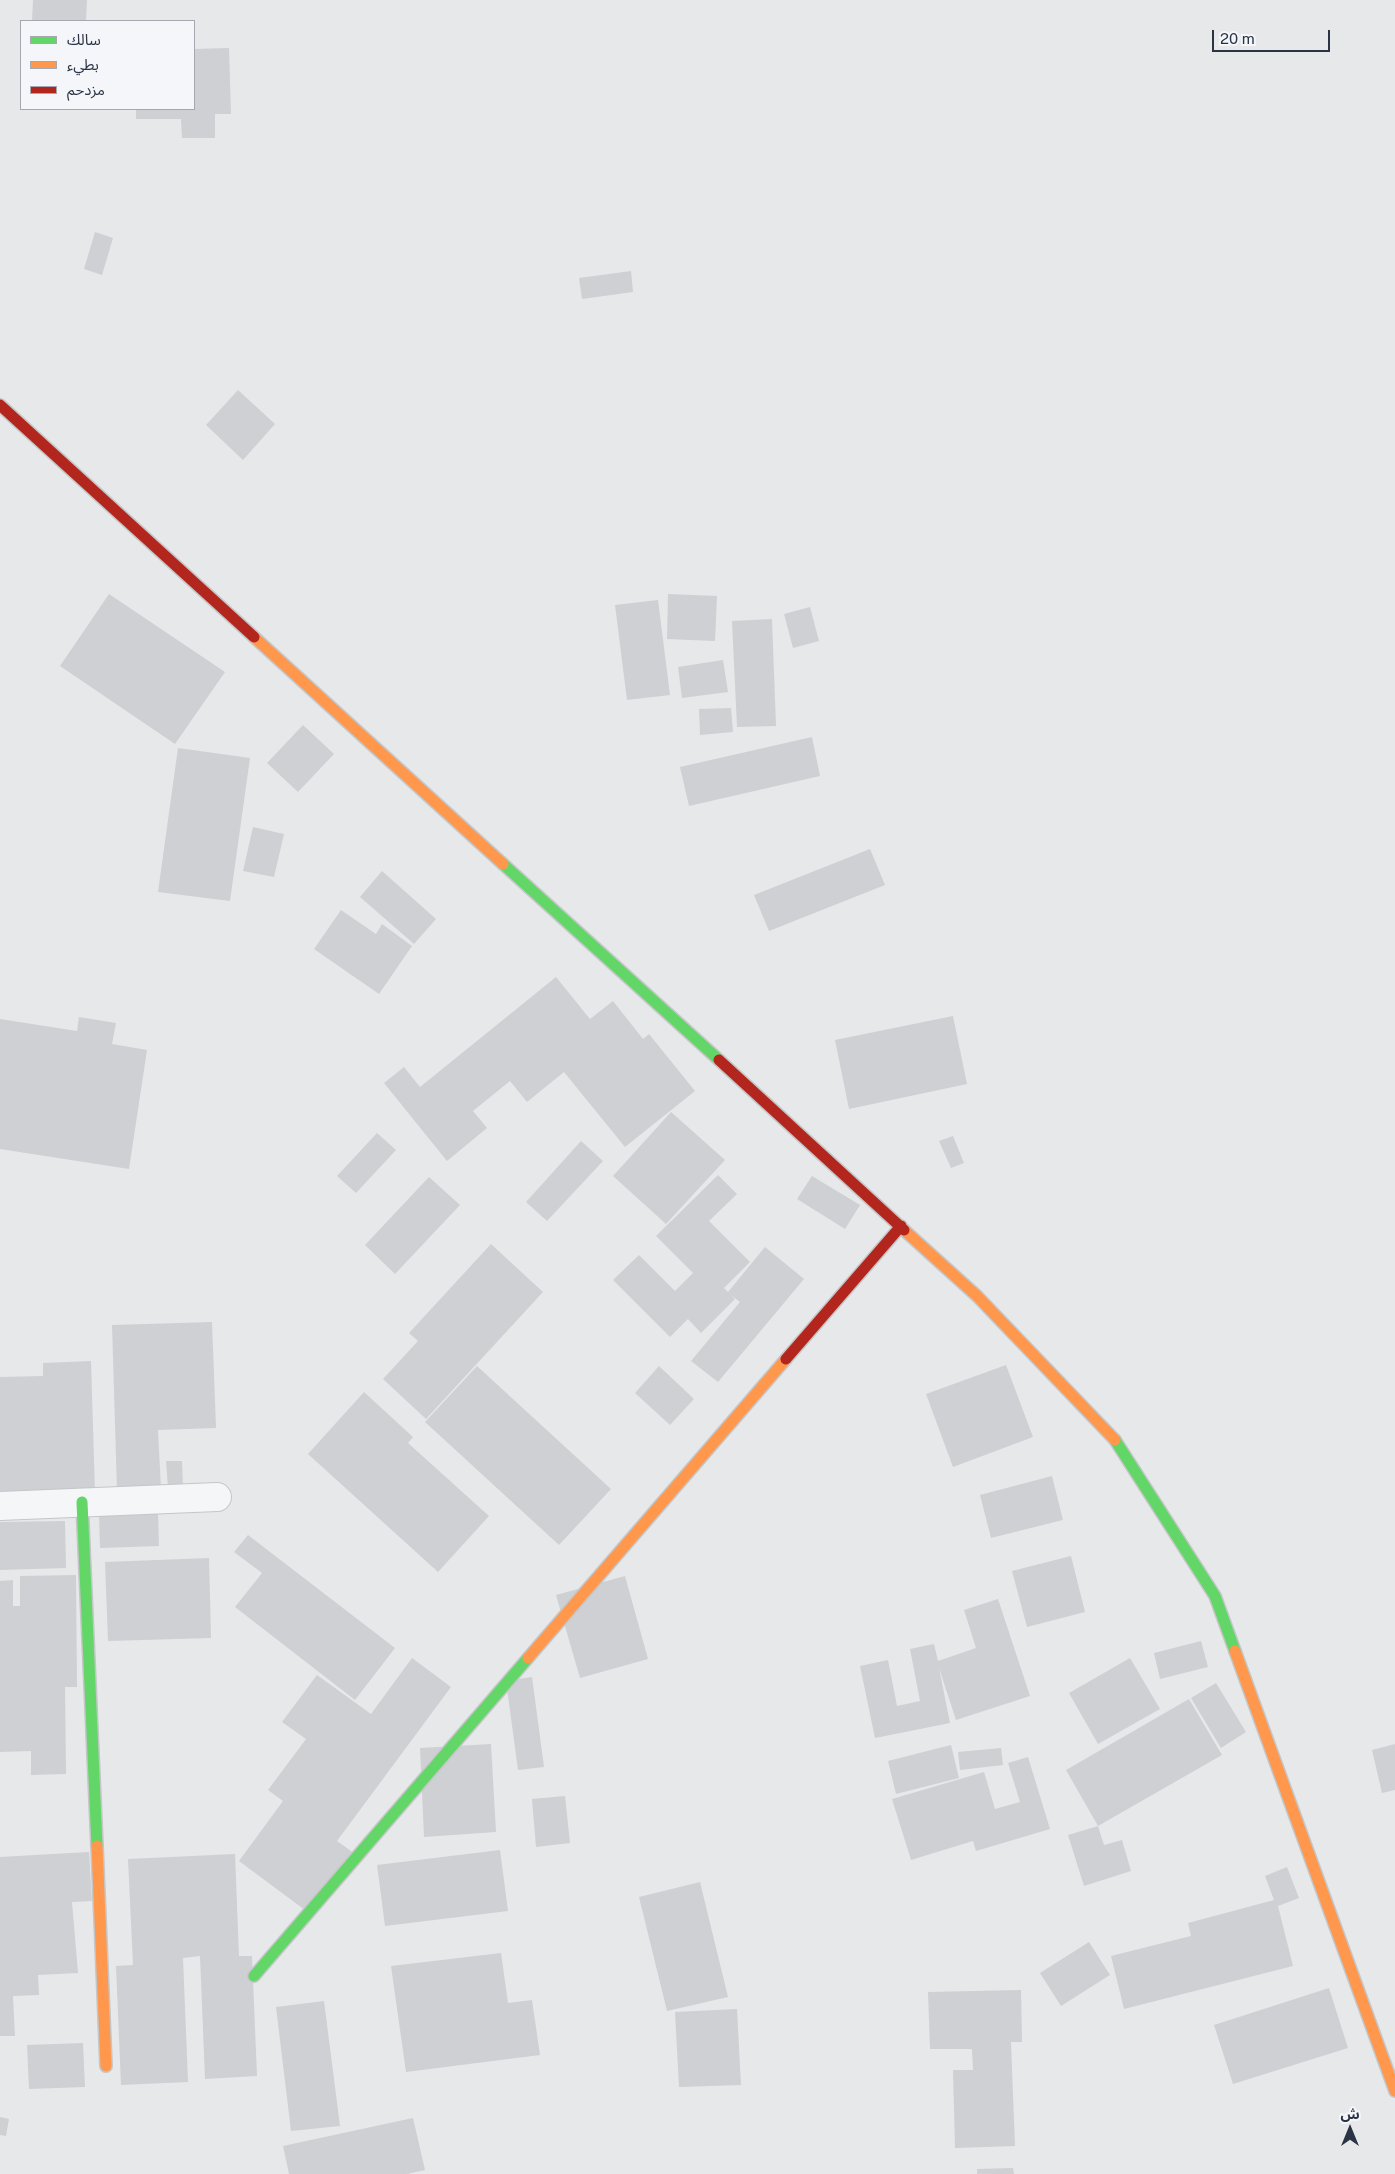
<!DOCTYPE html>
<html>
<head>
<meta charset="utf-8">
<style>
  body { margin:0 }
  #map { position:relative; width:1395px; height:2174px; overflow:hidden; background:#e6e8ea; font-family:"Public Sans","Noto Sans Arabic",sans-serif }
  canvas { display:block }
  .legend { position:absolute; left:20px; top:20px; width:175px; height:90px; box-sizing:border-box; background:#f4f6f9; border:1px solid #a4a8b1; margin:0; padding:6px 9px; list-style:none; font-size:15px; color:#2b3445 }
  .legend li { display:flex; align-items:center; gap:10px; height:25px }
  .legend b { width:25px; border:1px solid #a4a8b1 }
  .north { position:absolute; left:1325px; top:2104px; width:50px; height:50px; -webkit-text-stroke:4px #f4f6f9; paint-order:stroke; rotate:0deg; font-size:14px; font-weight:700; line-height:20px; text-align:center; color:#2b3445 }
  .north::after { content:''; display:block; margin:auto; width:18px; height:22px; background:#2b3445; clip-path:polygon(50% 0,100% 100%,50% 72%,0 100%) }
  .scale { position:absolute; left:1212px; top:30px; width:118px; height:22px; box-sizing:border-box; border:2px solid #2b3445; border-top:0; padding-left:6px; font-size:15px; line-height:18px; white-space:nowrap; color:#2b3445; -webkit-text-stroke:4px #f4f6f9; paint-order:stroke }
</style>
</head>
<body>
<div id="map">
<canvas width="1395" height="2174"></canvas>
<ul class="legend">
<li><b style="height:6px;background:#63d668"></b>سالك</li>
<li><b style="height:6px;background:#ff974d"></b>بطيء</li>
<li><b style="height:6px;background:#b3261e"></b>مزدحم</li>
</ul>
<div class="north">ش</div>
<div class="scale">20 m</div>
</div>
<script>
const ctx = document.querySelector('canvas').getContext('2d');
ctx.lineJoin = 'round';
function fillPath(path, color) { ctx.fillStyle = color; ctx.fill(path, 'evenodd'); }
function stroke(path, color, width, dash) { ctx.strokeStyle = color; ctx.lineWidth = width; ctx.lineCap = dash ? 'butt' : 'round'; ctx.setLineDash(dash || []); ctx.stroke(path); }
const building = new Path2D(`
  M33,0H87L86,21H32Z
  M229,48L231,114H215V138H182L181,119H136V109H194V49Z
  M95,232L113,238L102,275L84,269Z
  M631,271L633,292L582,299L579,278Z
  M238,390L275,424L243,460L206,425Z
  M109,594L225,672L175,744L60,666Z
  M668,594L717,596L715,641L667,639Z
  M658,600L670,695L627,700L615,605Z
  M810,607L819,641L793,648L784,614Z
  M772,619L776,726L737,727L732,621Z
  M723,660L728,692L682,698L678,667Z
  M731,708L733,732L700,735L699,709Z
  M303,725L334,754L298,792L267,763Z
  M812,737L820,776L689,806L680,767Z
  M178,748L250,758L230,901L158,892Z
  M253,827L284,834L274,877L243,871Z
  M870,849L885,885L769,931L754,895Z
  M382,871L436,919L414,944L360,897Z
  M341,910L376,934L382,924L412,946L379,994L314,949Z
  M556,977L590,1019L613,1001L643,1039L649,1034L695,1091L625,1147L564,1072L527,1102L510,1081L473,1111L487,1128L447,1161L384,1083L404,1067L420,1087Z
  M953,1016L967,1084L849,1109L835,1040Z
  M79,1017L116,1023L112,1044L147,1050L129,1169L0,1149V1019L77,1031Z
  M671,1112L725,1160L666,1224L613,1176Z
  M377,1133L396,1150L356,1193L337,1176Z
  M953,1136L964,1163L951,1168L939,1141Z
  M581,1141L603,1161L547,1221L526,1202Z
  M718,1175L737,1194L709,1221L750,1262L724,1288L728,1292L765,1247L804,1279L718,1382L691,1361L740,1302L731,1295L735,1299L701,1333L688,1319L670,1337L613,1280L639,1255L675,1291L693,1273L656,1236Z
  M812,1176L860,1205L845,1229L797,1199Z
  M429,1177L460,1205L395,1274L365,1245Z
  M491,1244L543,1292L426,1419L383,1379L418,1341L409,1333Z
  M212,1322L216,1428L158,1430L161,1489L117,1490L112,1325Z
  M91,1361L95,1493L0,1496V1377L43,1376V1363Z
  M1006,1365L1033,1437L953,1467L926,1394Z
  M477,1366L611,1489L559,1545L425,1422Z
  M659,1366L694,1399L670,1425L635,1393Z
  M364,1392L413,1437L408,1443L489,1516L438,1572L308,1454Z
  M166,1461H182L183,1487H168Z
  M1052,1476L1063,1520L991,1538L980,1495Z
  M158,1511L159,1546L100,1548L99,1513Z
  M65,1521L66,1568L0,1570V1522Z
  M248,1535L395,1648L355,1700L235,1607L262,1573L234,1552Z
  M1071,1556L1085,1612L1027,1627L1012,1571Z
  M209,1558L211,1638L108,1641L105,1562Z
  M76,1575L77,1687H65L66,1774L31,1775V1751L0,1752V1581L13,1580V1606H20V1576Z
  M625,1576L648,1659L580,1678L556,1595Z
  M998,1599L1030,1696L956,1720L939,1668L950,1723L875,1738L860,1666L888,1660L897,1706L920,1701L910,1649L934,1644L938,1661L976,1648L964,1610Z
  M1201,1641L1208,1667L1160,1679L1154,1653Z
  M412,1658L451,1687L337,1841L358,1856L313,1916L239,1861L283,1801L268,1790L306,1739L282,1722L317,1675L371,1714Z
  M1130,1658L1160,1709L1098,1744L1069,1693Z
  M532,1677L544,1767L518,1770L506,1681Z
  M1216,1683L1246,1732L1221,1748L1191,1698Z
  M1189,1699L1222,1755L1098,1826L1066,1770Z
  M491,1744L496,1832L424,1837L420,1748Z
  M1395,1744V1790L1382,1793L1372,1750Z
  M951,1745L959,1778L896,1794L888,1761Z
  M1001,1748L1003,1765L960,1770L958,1752Z
  M1028,1757L1050,1829L976,1851L973,1841L911,1860L892,1799L984,1772L995,1809L1020,1802L1008,1763Z
  M565,1796L570,1843L536,1847L532,1799Z
  M1098,1826L1104,1845L1122,1840L1131,1871L1084,1886L1068,1835Z
  M500,1850L508,1911L385,1926L377,1865Z
  M89,1852L92,1901L72,1902L78,1973L38,1975L39,1995L13,1996L15,2036H0V1857Z
  M235,1854L239,1956H252L257,2076L205,2079L200,1956L183,1958L188,2082L121,2085L116,1966L133,1965L128,1859Z
  M1287,1867L1299,1898L1278,1906L1293,1966L1124,2009L1111,1956L1191,1936L1188,1923L1274,1900L1265,1876Z
  M700,1882L728,1997L667,2011L639,1897Z
  M1089,1942L1110,1975L1061,2006L1040,1973Z
  M501,1953L508,2003L532,2000L540,2055L406,2072L391,1966Z
  M1329,1988L1348,2048L1233,2084L1214,2025Z
  M1021,1990L1022,2042H1011L1015,2146L955,2148L953,2070H973L972,2049H930L928,1992Z
  M324,2001L340,2126L291,2131L276,2007Z
  M737,2009L741,2085L679,2087L675,2012Z
  M83,2043L85,2087L29,2089L27,2045Z
  M0,2117L9,2119L6,2136L0,2135Z
  M413,2118L425,2170L407,2174H289L283,2146Z
  M1013,2168L1014,2174H977V2169Z`);
const street = new Path2D(`
  M0,1506L217,1497`);
const fast = new Path2D(`
  M503,864L719,1060
  M1115,1440L1215,1596L1235,1651
  M82,1502L97,1846
  M254,1976L528,1658`);
const slow = new Path2D(`
  M254,637L503,864
  M904,1230L977,1296L1115,1440
  M1235,1651L1395,2091
  M528,1658L786,1359
  M97,1846L106,2066`);
const jam = new Path2D(`
  M0,405L254,637
  M719,1060L904,1230
  M786,1359L901,1226`);
fillPath(building, '#ced0d3');
stroke(street, '#c4c6c8', 30);
stroke(fast, '#c4c6c8', 14);
stroke(slow, '#c4c6c8', 14);
stroke(jam, '#c4c6c8', 14);
stroke(street, '#f5f6f7', 28);
stroke(fast, '#63d668', 11);
stroke(slow, '#ff974d', 11);
stroke(jam, '#b3261e', 11);
</script>
</body>
</html>
